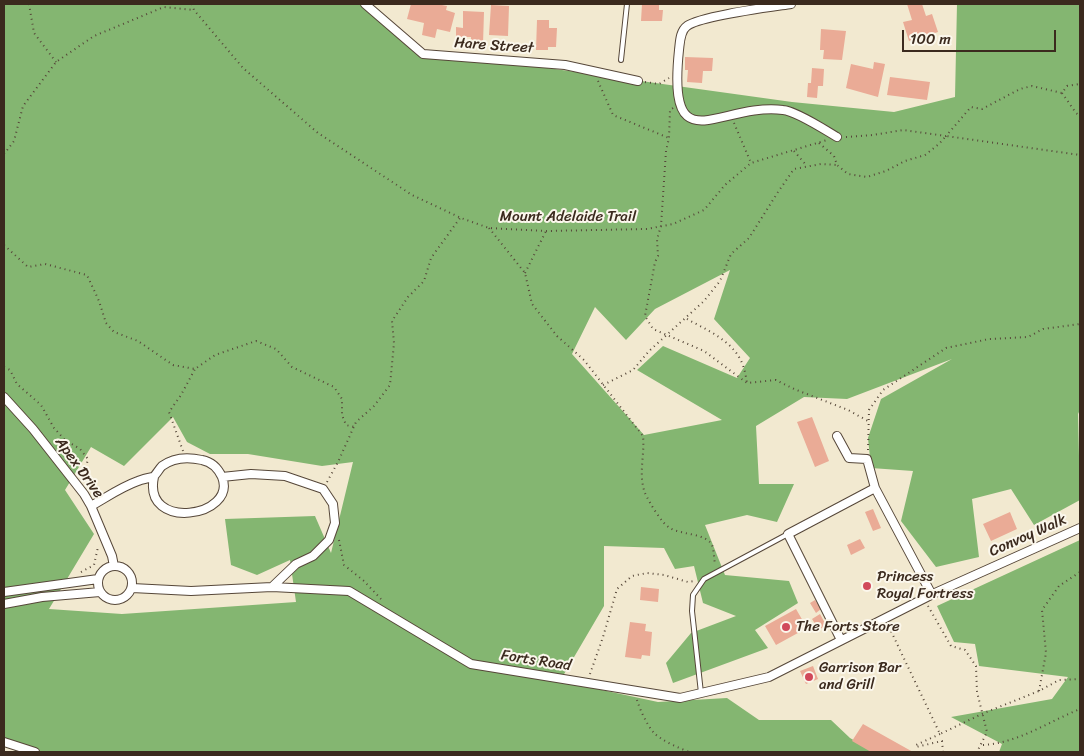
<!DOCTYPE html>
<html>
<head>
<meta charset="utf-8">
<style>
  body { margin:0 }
  #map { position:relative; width:1084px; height:756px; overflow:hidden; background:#f2e9d0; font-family:Sriracha,sans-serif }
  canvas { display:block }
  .frame { position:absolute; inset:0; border:5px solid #3b2a1e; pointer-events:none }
  .scale { position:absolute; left:902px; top:30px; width:154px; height:22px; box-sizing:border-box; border:2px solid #3b2a1e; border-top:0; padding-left:6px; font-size:15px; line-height:18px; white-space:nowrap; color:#3b2a1e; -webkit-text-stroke:4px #fbf7ec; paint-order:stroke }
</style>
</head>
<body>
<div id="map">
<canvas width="1084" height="756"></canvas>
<div class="frame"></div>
<div class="scale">100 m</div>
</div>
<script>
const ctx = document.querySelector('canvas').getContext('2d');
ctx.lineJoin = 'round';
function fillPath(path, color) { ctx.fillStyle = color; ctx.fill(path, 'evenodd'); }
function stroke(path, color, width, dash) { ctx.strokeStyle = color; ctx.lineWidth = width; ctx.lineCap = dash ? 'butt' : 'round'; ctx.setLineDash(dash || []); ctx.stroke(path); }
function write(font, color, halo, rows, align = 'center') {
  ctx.font = font + ' Sriracha,sans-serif'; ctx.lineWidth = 4; ctx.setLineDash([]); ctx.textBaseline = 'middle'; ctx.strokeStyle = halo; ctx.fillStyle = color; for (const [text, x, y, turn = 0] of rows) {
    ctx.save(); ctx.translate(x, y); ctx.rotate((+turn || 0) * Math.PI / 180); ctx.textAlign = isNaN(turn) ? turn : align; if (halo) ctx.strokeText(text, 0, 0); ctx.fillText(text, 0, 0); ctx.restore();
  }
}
const forest = new Path2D(`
  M4,4H365L418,50L792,102L894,112L955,97L957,4H1080V416L1078,412L1080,500L1034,525L1011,489L972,499L979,557L936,567L901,521L913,471L871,468L868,438L881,399L952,359L847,399L804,397L756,426L759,484H794L777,522L747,515L705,525L725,575L789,581L798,603L755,630L768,648L673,683L666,663L691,633L736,616L703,603L694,566L675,569L664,548L604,546V606L560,681L658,702L727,698L759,720H831L850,738L874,752H18L4,745ZM730,270L714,319L750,358L737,378L663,346L637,370L722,420L644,435L572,354L595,307L626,340L655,309ZM173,417L187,442L210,454H248L322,466L353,462L331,553L315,516L225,519L231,565L257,575L290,560L296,602L122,614L49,609L94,534L65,490L91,447L124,466Z
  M1080,540V752H999L1002,744L951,717L1052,699L1068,677L979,666L975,644L954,642L937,606Z`);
const building = new Path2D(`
  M411,4H437L447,6L446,10L455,13L450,32L437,29L435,38L422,35L424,23L407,19Z
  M642,4H659V10H663L662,21H641Z
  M907,4H922L926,16L932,14L938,32L909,41L903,22L912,20Z
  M491,5L509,6L508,36L489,35Z
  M463,11L484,12L483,44L471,43V37H456V27L463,28Z
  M537,20H549V28H557L556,47H548V50H536Z
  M821,29L846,31L842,60L823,59L824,50H820Z
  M685,57L713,58L712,71H703L702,83L687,82L688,70H685Z
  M874,62L885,64L878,97L846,88L851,64L873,69Z
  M812,68L824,69L823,86H818L817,98L807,97L808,83H811Z
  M890,77L930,82L927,100L887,95Z
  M812,417L829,461L815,467L797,422Z
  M873,509L881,528L873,531L865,512Z
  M1010,512L1017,529L991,541L983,524Z
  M860,539L865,548L851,555L847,545Z
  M641,587L659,589L658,602L640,600Z
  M815,600L821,609L816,613L810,603Z
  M796,609L807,628L776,645L765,626Z
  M820,614L826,625L819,630L812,619Z
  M630,622L646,624L645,631L652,632L650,656L642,655L641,659L625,657Z
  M813,666L818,679L806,684L800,671Z
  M863,724L913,752H871L852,741Z`);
const path = new Path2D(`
  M29,4L34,33L56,62
  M192,4L194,10L243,68L318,133L412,195L461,218L489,228L546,231L647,229L673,224L704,210L725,185L751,163L827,140
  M598,81L613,115L669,138
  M645,82L659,84L669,78
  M1062,93L1076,113L1080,116
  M673,108L670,110L669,138L666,151L661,226L657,239L658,256L655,262L645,316L653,329L704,351L747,383L776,380L794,389L848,410L868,421
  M734,123L751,163
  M846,137L873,135L903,130L946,136L971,107L982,109L1020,89L1032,86L1062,93L1067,86L1080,84
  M819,143L834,156L837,165L848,174L867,177L886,171L905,161L925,155L939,144L946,136L1080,155
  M794,151L807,166
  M4,154L14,141L23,106L56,62L94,36L164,7L194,10
  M489,228L525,273L532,304L557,336L584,360L643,436C645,455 638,474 645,493C649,502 662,524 670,528C681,535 706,533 712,545C714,550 714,559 715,564
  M4,245L28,267L45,264L87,275L99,301L106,323L114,332L138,341L173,365L195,369L215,355L256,341L276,349L292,367L334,387L342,399V415L346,425L354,427
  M525,273L546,231
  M687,319C707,330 733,341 742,363C745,370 746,377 747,383
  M4,367L10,370L17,384L41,405L54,428L65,440L80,449L88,459L83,479
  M603,385L633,370L649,351L704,301L720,281L731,254L749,238L778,192L794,169L821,164L837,165
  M868,450L869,410L883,390L946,348L989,339L1028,337L1043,329L1080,324
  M183,451L169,412L181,395L195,369
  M327,482L338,462L356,422L374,406L390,385L394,343L392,321L408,297L424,281L431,258L460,218
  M339,540L344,565L364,581L381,599
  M81,572L94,565L98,547
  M928,606L951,646L965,650L976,666L977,692L987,732L977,752
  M889,627L940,734L984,713L1039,691L1059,680L1080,679
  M590,674L603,637L617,589L632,576L647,573L664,575L688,582L695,581
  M1039,691L1046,653L1042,610L1059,586L1080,572
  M637,700C640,710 647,725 654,733C661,740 680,749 690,752
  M940,734L916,745V747L942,741L943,752
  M983,745C1018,743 1048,722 1080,709`);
const lane = new Path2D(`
  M621,60L627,4
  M701,693L692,611L693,595L704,579L788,534`);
const street = new Path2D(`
  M365,4L423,54L565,65L638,81
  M791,4C771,7 700,16 687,26C680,31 680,42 679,50C667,166 719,102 783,110C796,111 825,130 837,137
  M4,397L33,429L84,494L91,506L112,556L114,566
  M837,436L849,458L867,459L875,488
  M222,477L251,474L285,476L323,489L333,504L335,523L329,540L313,556L296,564L272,587
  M91,506C107,497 121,487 138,481C143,479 148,478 153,477C156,475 159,469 162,466C174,457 189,457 202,460C212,462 218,468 222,477C238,517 142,532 154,477
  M98 583a17 17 0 1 1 34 0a17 17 0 1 1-34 0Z
  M132,588L191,591L272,587L349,591L471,664L680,698L769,677L935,593L1080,528
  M4,592L98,579
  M4,604L42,597L100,592
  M841,640L788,534L875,488L932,595
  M4,742L35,752`);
const markers = [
  [867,586,5,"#d1495b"],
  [786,627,5,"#d1495b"],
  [809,677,5,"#d1495b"]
];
const streetNames = [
  ["Hare Street",494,46,4],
  ["Mount Adelaide Trail",568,217],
  ["Apex Drive",79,468,54],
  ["Convoy Walk",1028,536,-24],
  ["Forts Road",536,661,9]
];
const poiNames = [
  ["Princess",877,577],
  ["Royal Fortress",877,594],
  ["The Forts Store",796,627],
  ["Garrison Bar",819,668],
  ["and Grill",819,685]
];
fillPath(forest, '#84b671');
fillPath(building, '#eaab96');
stroke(lane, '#564739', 6);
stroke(street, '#564739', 10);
stroke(path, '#564739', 2, [1, 4]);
stroke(lane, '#fff', 4);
stroke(street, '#fff', 8);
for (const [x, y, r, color] of markers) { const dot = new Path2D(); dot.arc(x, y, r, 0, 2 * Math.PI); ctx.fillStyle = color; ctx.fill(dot); stroke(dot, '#fbf7ec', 2); }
write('15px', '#3b2a1e', '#fbf7ec', streetNames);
write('15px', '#3b2a1e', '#fbf7ec', poiNames, 'left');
</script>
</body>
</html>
